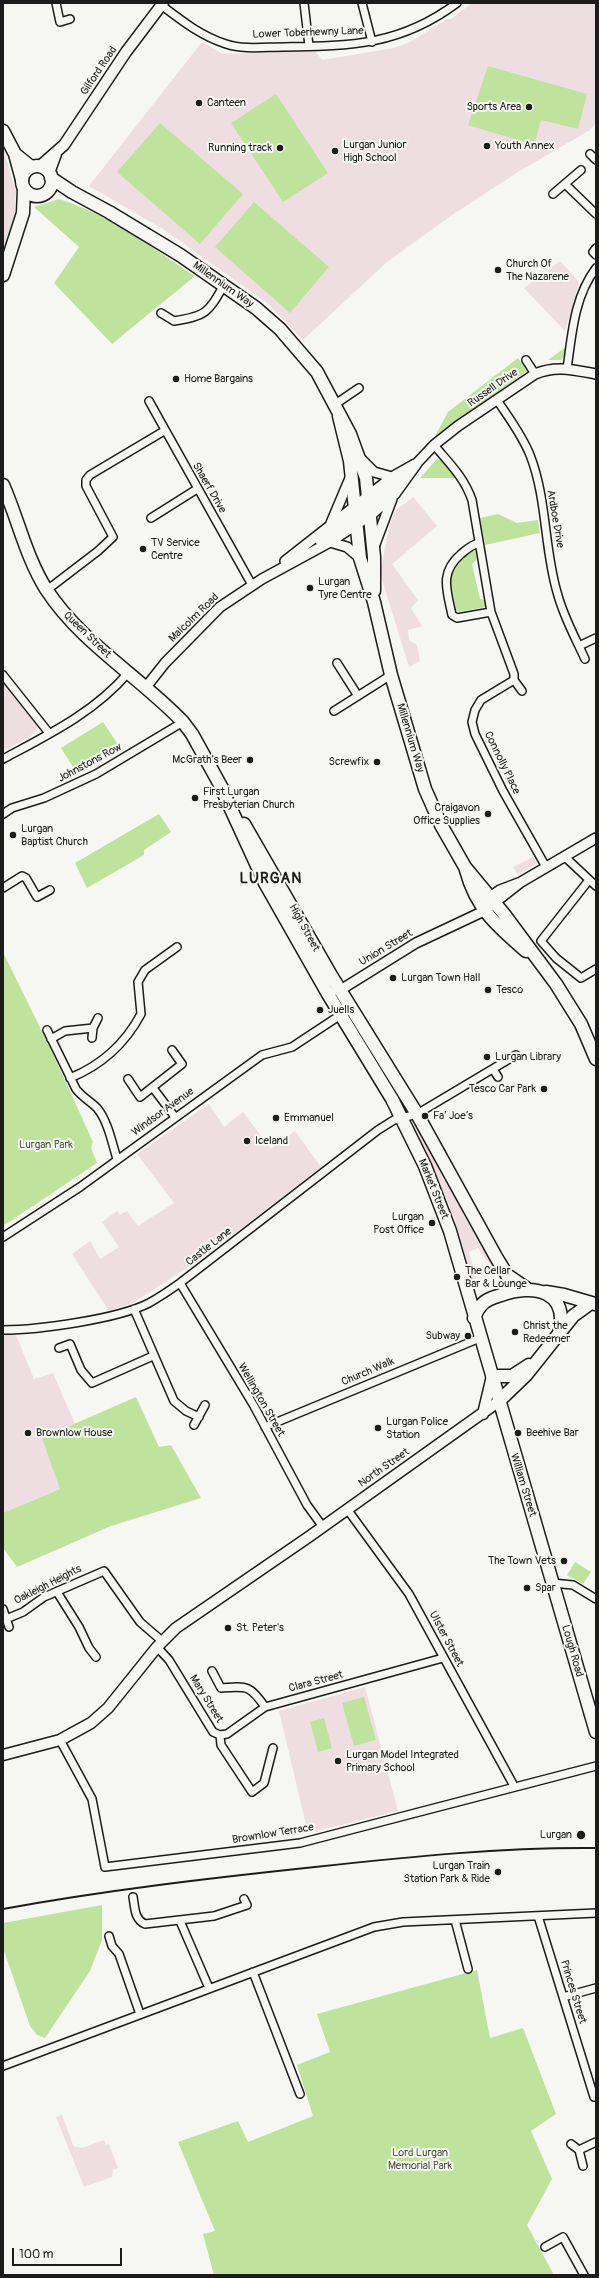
<!DOCTYPE html>
<html>
<head>
<meta charset="utf-8">
<style>
  body { margin:0 }
  #map { position:relative; width:599px; height:2278px; overflow:hidden; background:#f6f6f2; font-family:Pangolin,sans-serif }
  canvas { display:block }
  .frame { position:absolute; inset:0; border:4px solid #1c1c1c; pointer-events:none }
  .scale { position:absolute; left:12px; top:2248px; width:110px; height:18px; box-sizing:border-box; border:2px solid #1c1c1c; border-top:0; padding-left:5px; font-size:12px; line-height:14px; white-space:nowrap; color:#1c1c1c; -webkit-text-stroke:3px #f6f6f2; paint-order:stroke }
</style>
</head>
<body>
<div id="map">
<canvas width="599" height="2278"></canvas>
<div class="frame"></div>
<div class="scale">100 m</div>
</div>
<script>
const ctx = document.querySelector('canvas').getContext('2d');
ctx.lineJoin = 'round';
function fillPath(path, color) { ctx.fillStyle = color; ctx.fill(path, 'evenodd'); }
function stroke(path, color, width, dash) { ctx.strokeStyle = color; ctx.lineWidth = width; ctx.lineCap = dash ? 'butt' : 'round'; ctx.setLineDash(dash || []); ctx.stroke(path); }
function write(font, color, halo, rows, align = 'center') {
  ctx.font = font + ' Pangolin,sans-serif'; ctx.lineWidth = 4; ctx.setLineDash([]); ctx.textBaseline = 'middle'; ctx.strokeStyle = halo; ctx.fillStyle = color; for (const [text, x, y, turn = 0] of rows) {
    ctx.save(); ctx.translate(x, y); ctx.rotate((+turn || 0) * Math.PI / 180); ctx.textAlign = isNaN(turn) ? turn : align; if (halo) ctx.strokeText(text, 0, 0); ctx.fillText(text, 0, 0); ctx.restore();
  }
}
const built = new Path2D(`
  M472,3H596V123L590,130L518,172L452,215L387,262L303,340L266,302L163,229L89,186L202,42L223,54L315,51L322,60L394,48L410,42L447,19H451Z
  M3,147L16,192L14,222L3,258Z
  M560,261L579,282L565,331L524,288Z
  M413,497L437,526L392,564L418,600L411,608L422,626L408,630L409,640L417,645L420,661L409,667L380,573L390,523L396,510Z
  M3,683L36,723L37,728L31,736L3,751Z
  M533,857L537,863L518,875L513,867Z
  M209,1104L224,1127L243,1112L271,1149L295,1131L321,1167L209,1253L133,1303L109,1311L72,1254L90,1241L100,1259L119,1247L102,1222L117,1211L120,1215L127,1211L138,1226L174,1203L137,1154Z
  M414,1125L418,1126L444,1181H448L453,1190L457,1204L461,1206L463,1214L481,1244L498,1271L496,1273L478,1248L469,1252L476,1278L472,1280L454,1217L449,1210L450,1207L446,1198L443,1196L438,1186L440,1183L411,1127Z
  M3,1335H16L34,1379L53,1373L75,1424L43,1438L60,1489L3,1513Z
  M365,1687L398,1811L308,1833L279,1711Z
  M62,2115L73,2145L76,2147L82,2148L104,2140L106,2145L109,2144L118,2168L113,2170L112,2177L84,2187L56,2117Z`);
const green = new Path2D(`
  M488,66L587,94L578,129L541,120L534,145L468,125Z
  M276,94L328,173L283,202L231,123Z
  M160,123L243,194L200,244L117,172Z
  M59,199C108,214 152,248 195,276L112,344L54,283L79,247L34,207Z
  M254,202L329,267L290,313L215,247Z
  M566,347L565,355L561,360H548Z
  M518,358L527,371L435,436L448,412Z
  M437,459L441,460L457,478H420Z
  M498,514L517,523L538,520L540,533L485,545L480,518Z
  M473,550L476,552L478,558L472,564L480,599L485,600L487,607L457,612L449,576L452,568Z
  M103,722L121,749L77,773L61,748Z
  M159,814L171,832L144,850V855L87,888L75,863Z
  M3,952L54,1056L93,1142L91,1148L97,1163L3,1226Z
  M136,1397L159,1447L171,1445L201,1498L111,1526L17,1567L3,1548V1513L60,1489L42,1438Z
  M575,1562L591,1572L583,1584L567,1575Z
  M364,1697L376,1740L354,1746L342,1703Z
  M324,1718L332,1748L318,1752L310,1722Z
  M102,1905V1940L90,1971L45,2038L37,2035L30,2026L3,1948V1923Z
  M477,1970L490,2038L523,2028L556,2114L531,2131L552,2179L527,2225L554,2275H214L203,2234L215,2231L178,2142L238,2121L248,2142L313,2116L297,2065L330,2052L317,2014Z`);
const minor = new Path2D(`
  M56,3L60,22L70,19
  M304,3L309,46
  M362,3L372,42
  M161,5C182,21 201,36 226,44C244,50 265,47 284,47C352,46 401,45 457,3
  M590,154L596,160
  M565,184L596,214
  M553,194L581,170
  M596,248L593,252L596,255
  M161,313L174,321C206,316 208,313 224,285
  M526,360L535,374
  M567,369C572,334 574,297 596,268
  M497,400C509,418 522,435 530,455C547,498 544,548 557,592C563,616 575,637 585,659
  M149,401L252,585
  M334,405L359,388
  M434,445C449,463 464,477 472,500L491,612L514,674V680L522,691
  M151,518L197,489
  M479,543C471,545 467,549 461,554C439,573 447,590 452,615L457,618L491,612
  M47,590L98,551L113,537L86,486V480L90,475L164,431
  M579,646L596,638
  M337,663L358,696
  M3,675L49,733
  M514,680L481,700L475,710L472,722L475,734L503,791L546,867
  M334,711L391,675
  M3,759C48,735 95,712 128,673
  M3,814L12,808L44,798L96,774L183,722
  M565,857L596,886
  M589,880L541,941L556,958L581,978L596,969
  M3,888L22,876L26,878L37,897L50,890
  M47,1030L76,1089C82,1097 90,1101 97,1108C108,1121 112,1143 117,1159
  M92,1038L93,1028L98,1018
  M51,1039L65,1031L93,1028
  M493,1069L498,1077
  M70,1078C102,1065 125,1044 141,1014L138,982L145,970L177,947
  M128,1079L140,1097L182,1064L172,1050
  M153,1088L175,1117
  M3,1237L80,1187L262,1055L292,1047L342,1014
  M180,1283L254,1406L307,1505L323,1527
  M134,1309L174,1401L186,1411L199,1417
  M3,1330C38,1330 118,1319 149,1303C160,1297 170,1290 180,1283L378,1130L394,1120L417,1114L516,1055
  M59,1348L70,1344L81,1370L92,1383L153,1356
  M194,1425L205,1405
  M265,1427L480,1338
  M347,1509L409,1594L514,1786
  M552,1583L573,1585L596,1599
  M57,1592L79,1627L89,1648L96,1657
  M3,1609L9,1627
  M6,1619L23,1612L44,1597L104,1571L140,1622L162,1641
  M157,1647L169,1660L213,1732L220,1735L227,1734L265,1707L443,1658
  M212,1671L221,1688C247,1686 250,1685 265,1707
  M220,1735L221,1745L252,1792L264,1783L273,1748
  M60,1740L92,1799L105,1867L300,1843L596,1766
  M133,1897C135,1907 134,1919 145,1924L214,1916L247,1905L244,1899
  M538,1916L594,2097
  M455,1920L468,1969
  M180,1921L209,1988
  M109,1936L112,1946L119,1954L140,2014
  M253,1972L300,2094
  M563,1997L596,1988
  M3,2066L374,1927L403,1922L596,1913
  M571,2144L579,2150L583,2166
  M579,2150L596,2142
  M545,2247L563,2237L584,2275`);
const tertiary = new Path2D(`
  M360,458L374,472L392,477
  M331,523L350,478
  M320,541L363,511L401,480
  M330,542L347,547L360,558
  M374,547L392,499
  M285,561L392,477L415,464
  M146,687L165,663L220,607L262,579L330,542L371,515L395,494L418,462L434,445L458,426L535,374C556,365 574,370 596,374
  M486,900L500,890L521,882L596,838
  M335,990L342,989L416,943L484,911L521,882`);
const secondary = new Path2D(`
  M40,166L64,145L126,52L163,3
  M49,173L56,154
  M483,1414L492,1376
  M3,1755L60,1740L91,1723L108,1708L157,1647L176,1628L310,1536L498,1402`);
const primary = new Path2D(`
  M3,131L15,154L22,180
  M15,154L31,167
  M3,485C18,519 26,557 46,589C81,643 139,676 183,722L192,734L223,790
  M219,783L265,883L328,994L392,1099L425,1166L450,1231L596,1732
  M244,824L332,977L417,1114L496,1257L507,1275L526,1288
  M546,1292L564,1295L595,1304
  M474,1318C476,1314 477,1310 480,1307C484,1300 494,1297 501,1295C534,1283 570,1291 559,1334
  M492,1376H512L529,1365
  M498,1402L526,1375L573,1316L591,1303`);
const trunk = new Path2D(`
  M22 181a15 15 0 1 1 30 0a15 15 0 1 1-30 0Z
  M51,178L72,192L109,212L180,255L256,308L280,329L317,372L350,434L366,478L374,557V591
  M3,275L23,213L24,189
  M339,416L350,461L360,558L374,602L391,675L425,789L441,825L465,867L504,914L556,984L581,1024L596,1059
  M466,870C476,908 497,926 526,951`);
const rail = new Path2D(`
  M3,1909C107,1890 211,1878 315,1867C408,1857 502,1847 596,1848`);
const markers = [
  [199,103,4,"#1c1c1c"],
  [529,107,4,"#1c1c1c"],
  [487,146,4,"#1c1c1c"],
  [280,148,4,"#1c1c1c"],
  [335,151,4,"#1c1c1c"],
  [498,270,4,"#1c1c1c"],
  [176,379,4,"#1c1c1c"],
  [143,549,4,"#1c1c1c"],
  [310,588,4,"#1c1c1c"],
  [250,760,4,"#1c1c1c"],
  [377,762,4,"#1c1c1c"],
  [195,798,4,"#1c1c1c"],
  [488,814,4,"#1c1c1c"],
  [13,835,4,"#1c1c1c"],
  [393,978,4,"#1c1c1c"],
  [488,990,4,"#1c1c1c"],
  [320,1010,4,"#1c1c1c"],
  [487,1057,4,"#1c1c1c"],
  [544,1089,4,"#1c1c1c"],
  [425,1116,4,"#1c1c1c"],
  [276,1118,4,"#1c1c1c"],
  [247,1141,4,"#1c1c1c"],
  [432,1223,4,"#1c1c1c"],
  [457,1277,4,"#1c1c1c"],
  [515,1332,4,"#1c1c1c"],
  [468,1336,4,"#1c1c1c"],
  [378,1428,4,"#1c1c1c"],
  [28,1433,4,"#1c1c1c"],
  [518,1433,4,"#1c1c1c"],
  [564,1561,4,"#1c1c1c"],
  [527,1588,4,"#1c1c1c"],
  [228,1628,4,"#1c1c1c"],
  [338,1761,4,"#1c1c1c"],
  [581,1835,5,"#1c1c1c"],
  [498,1872,4,"#1c1c1c"]
];
const streetNames = [
  ["Lower Toberhewny Lane",308,33,-2],
  ["Gilford Road",99,71,-56],
  ["Millennium Way",223,285,35],
  ["Russell Drive",493,388,-35],
  ["Shaerf Drive",209,488,60],
  ["Ardboe Drive",555,519,80],
  ["Malcolm Road",194,618,-44],
  ["Queen Street",87,635,44],
  ["Millennium Way",410,738,73],
  ["Johnstons Row",90,763,-28],
  ["Connolly Place",502,763,64],
  ["High Street",304,928,61],
  ["Union Street",386,948,-31],
  ["Windsor Avenue",163,1112,-36],
  ["Market Street",433,1189,68],
  ["Castle Lane",209,1247,-38],
  ["Church Walk",368,1372,-23],
  ["Wellington Street",261,1400,60],
  ["North Street",384,1468,-35],
  ["William Street",523,1485,73],
  ["Oakleigh Heights",48,1585,-27],
  ["Ulster Street",446,1639,62],
  ["Lough Road",572,1651,74],
  ["Clara Street",316,1682,-15],
  ["Mary Street",206,1699,58],
  ["Brownlow Terrace",273,1834,-9],
  ["Princes Street",573,1992,73]
];
const poiNames = [
  ["Canteen",207,103],
  ["Sports Area",521,107,"right"],
  ["Lurgan Junior",343,145],
  ["High School",343,158],
  ["Youth Annex",495,146],
  ["Running track",272,148,"right"],
  ["Church Of",506,264],
  ["The Nazarene",506,277],
  ["Home Bargains",184,379],
  ["TV Service",151,543],
  ["Centre",151,556],
  ["Lurgan",318,582],
  ["Tyre Centre",318,595],
  ["McGrath’s Beer",242,760,"right"],
  ["Screwfix",369,762,"right"],
  ["First Lurgan",203,792],
  ["Presbyterian Church",203,805],
  ["Craigavon",480,808,"right"],
  ["Office Supplies",480,821,"right"],
  ["Lurgan",21,829],
  ["Baptist Church",21,842],
  ["Lurgan Town Hall",401,978],
  ["Tesco",496,990],
  ["Juells",328,1010],
  ["Lurgan Library",495,1057],
  ["Tesco Car Park",536,1089,"right"],
  ["Fa’ Joe’s",433,1116],
  ["Emmanuel",284,1118],
  ["Iceland",255,1141],
  ["Lurgan",424,1217,"right"],
  ["Post Office",424,1230,"right"],
  ["The Cellar",465,1271],
  ["Bar & Lounge",465,1284],
  ["Christ the",523,1326],
  ["Redeemer",523,1339],
  ["Subway",460,1336,"right"],
  ["Lurgan Police",386,1422],
  ["Station",386,1435],
  ["Brownlow House",36,1433],
  ["Beehive Bar",526,1433],
  ["The Town Vets",556,1561,"right"],
  ["Spar",535,1588],
  ["St. Peter's",236,1628],
  ["Lurgan Model Integrated",346,1755],
  ["Primary School",346,1768],
  ["Lurgan",572,1835,"right"],
  ["Lurgan Train",490,1866,"right"],
  ["Station Park & Ride",490,1879,"right"]
];
const parkNames = [
  ["Lurgan Park",46,1145],
  ["Lord Lurgan",420,2153],
  ["Memorial Park",420,2166]
];
const districtNames = [
  ["LURGAN",271,879]
];
fillPath(built, '#eedee2');
fillPath(green, '#bfe39d');
stroke(minor, '#1c1c1c', 10);
stroke(tertiary, '#1c1c1c', 12);
stroke(secondary, '#1c1c1c', 13);
stroke(primary, '#1c1c1c', 15);
stroke(trunk, '#1c1c1c', 15);
stroke(minor, '#f6f6f2', 7);
stroke(tertiary, '#f6f6f2', 9);
stroke(secondary, '#f6f6f2', 10);
stroke(primary, '#f6f6f2', 12);
stroke(trunk, '#f6f6f2', 12);
stroke(rail, '#1c1c1c', 2);
for (const [x, y, r, color] of markers) { const dot = new Path2D(); dot.arc(x, y, r, 0, 2 * Math.PI); ctx.fillStyle = color; ctx.fill(dot); stroke(dot, '#f6f6f2', 1.5); }
write('11px', '#1c1c1c', '#f6f6f2', streetNames);
write('11px', '#1c1c1c', '#f6f6f2', poiNames, 'left');
write('11px', '#4d5843', '#f6f6f2', parkNames);
ctx.letterSpacing = '1px';
write('bold 15px', '#1c1c1c', '#f6f6f2', districtNames);
ctx.letterSpacing = '0px';
</script>
</body>
</html>
